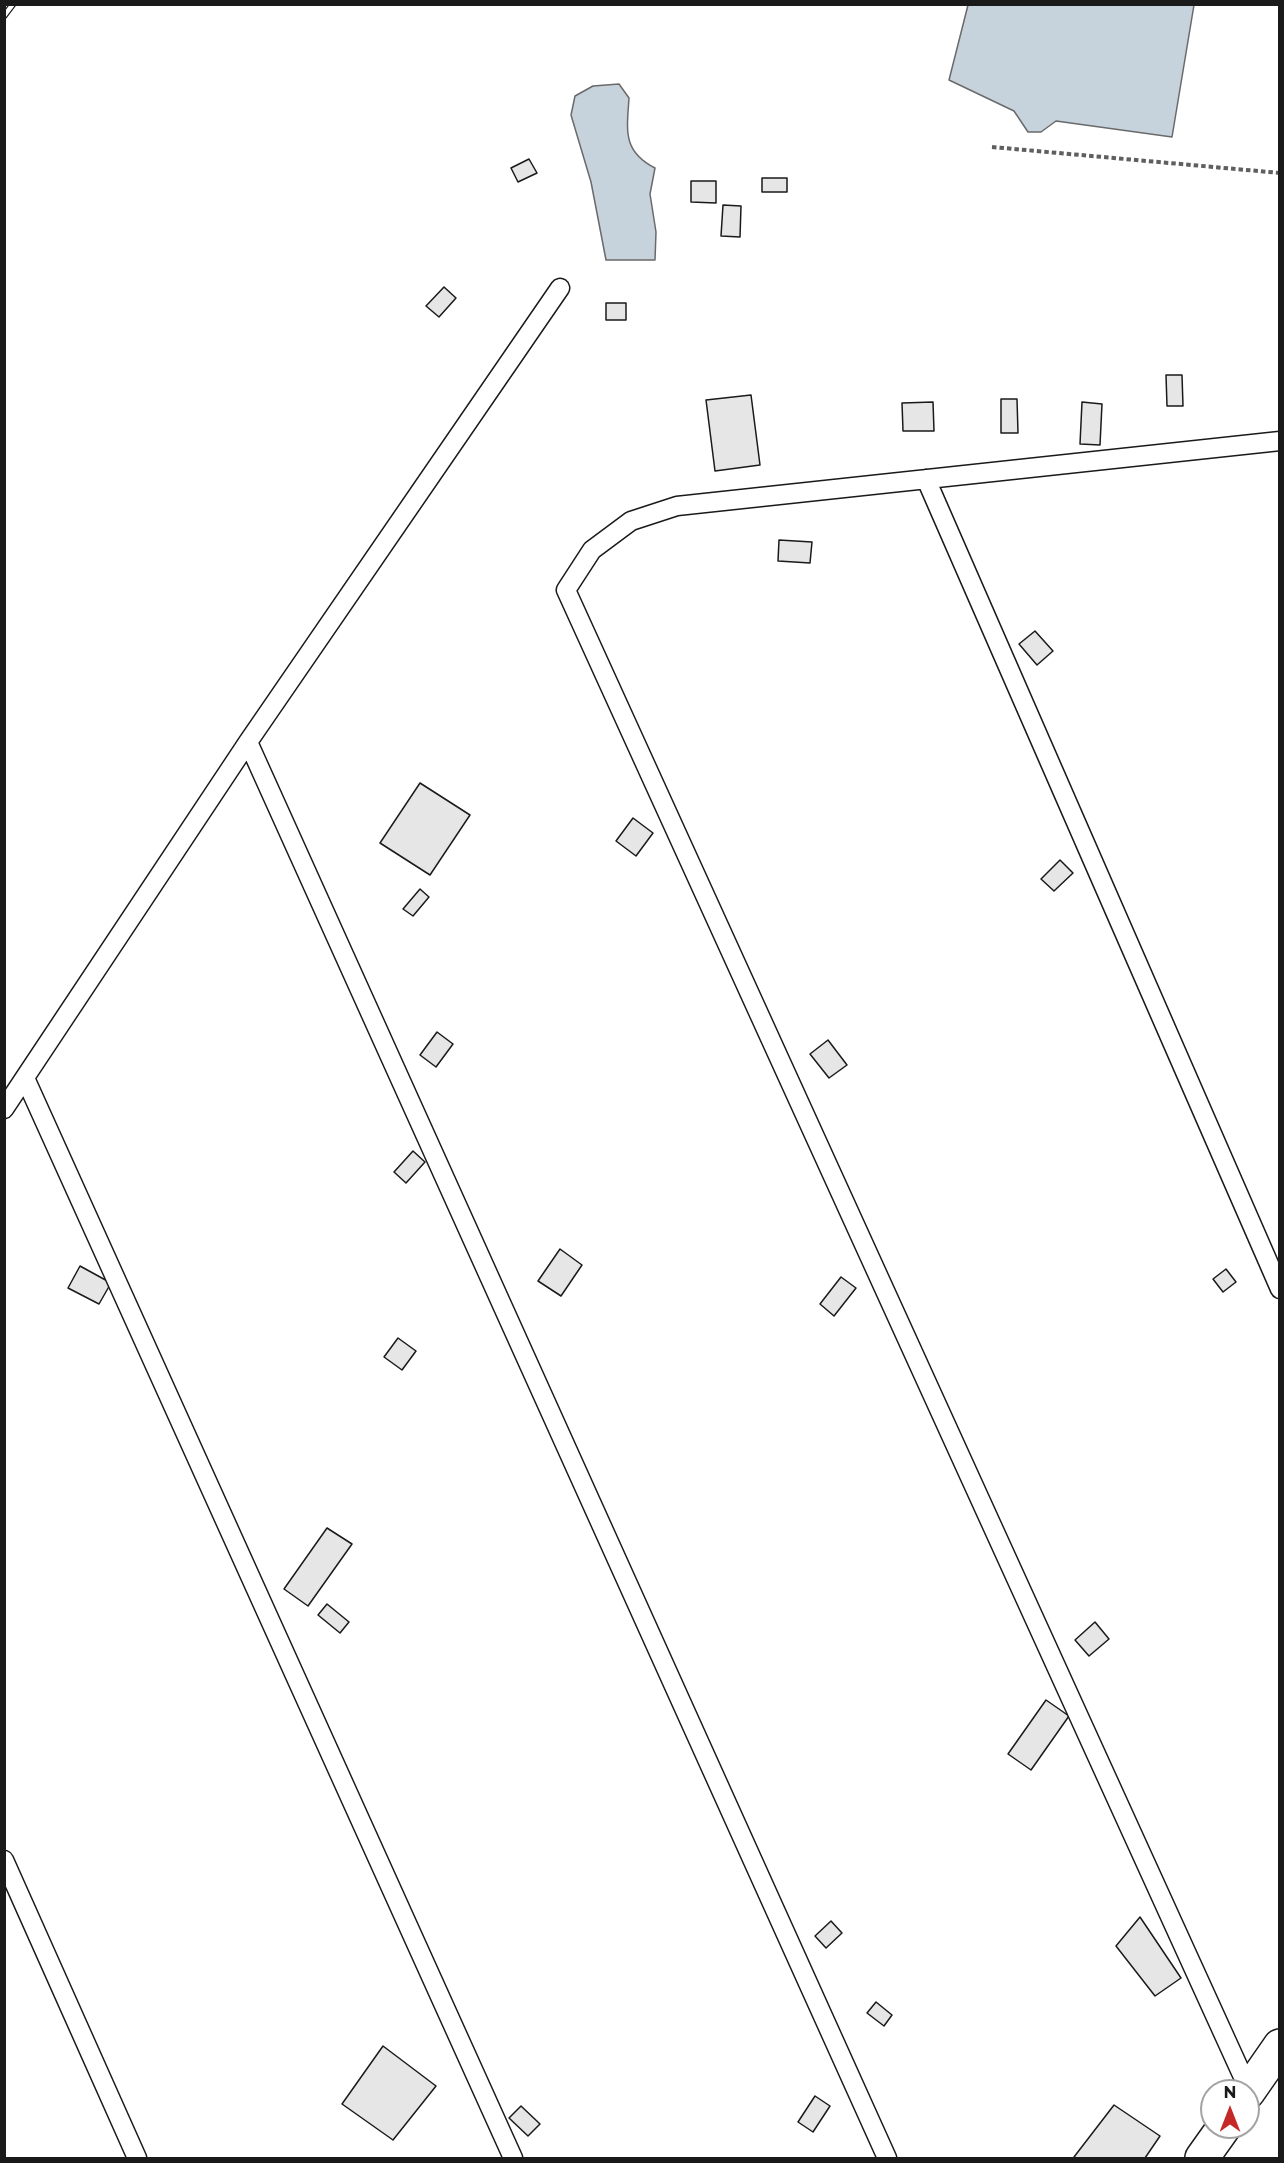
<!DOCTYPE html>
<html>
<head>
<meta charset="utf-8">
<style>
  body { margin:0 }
  #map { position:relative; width:1284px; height:2163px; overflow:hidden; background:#fff; font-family:Montserrat,sans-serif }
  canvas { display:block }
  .frame { position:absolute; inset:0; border:6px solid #1a1a1a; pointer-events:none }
  .north { position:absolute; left:1200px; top:2079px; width:60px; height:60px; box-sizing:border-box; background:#fff; border:2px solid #a3a3a3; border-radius:50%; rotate:0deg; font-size:16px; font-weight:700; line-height:24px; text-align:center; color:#1a1a1a }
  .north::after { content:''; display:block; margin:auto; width:21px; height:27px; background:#c62828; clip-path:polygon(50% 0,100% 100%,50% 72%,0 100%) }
</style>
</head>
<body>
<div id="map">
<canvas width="1284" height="2163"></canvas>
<div class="frame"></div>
<div class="north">N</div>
</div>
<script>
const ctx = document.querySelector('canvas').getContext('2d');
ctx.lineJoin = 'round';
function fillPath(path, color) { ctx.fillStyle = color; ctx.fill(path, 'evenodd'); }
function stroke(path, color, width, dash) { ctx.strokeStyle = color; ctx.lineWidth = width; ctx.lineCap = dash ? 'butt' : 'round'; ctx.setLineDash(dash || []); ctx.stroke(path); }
const water = new Path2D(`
  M968,5H1194L1172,137L1056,121L1041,132H1028L1014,111L949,80Z
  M619,84L629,98C627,130 622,151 655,168L650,194L656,232L655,260H606L591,182L571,115L575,96L593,86Z`);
const building = new Path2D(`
  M529,159L537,173L518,182L511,168Z
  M762,178H787V192H762Z
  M691,181H716V203L691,202Z
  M723,205L741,206L740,237L721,236Z
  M444,287L456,298L439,317L426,306Z
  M606,303H626V320H606Z
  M1166,375H1182L1183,406H1167Z
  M751,395L760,465L715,471L706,400Z
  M1001,399H1017L1018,433H1001Z
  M933,402L934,431H903L902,403Z
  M1082,402L1102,404L1100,445L1080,444Z
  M779,540L812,542L810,563L778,561Z
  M1035,631L1053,651L1037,665L1019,644Z
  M420,783L470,815L430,875L380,843Z
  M633,818L653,833L636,856L616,841Z
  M1060,860L1073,873L1054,891L1041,879Z
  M420,889L429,897L413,916L403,909Z
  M437,1032L453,1044L436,1067L420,1055Z
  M828,1040L847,1065L829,1078L810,1054Z
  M413,1151L425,1162L406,1183L394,1172Z
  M560,1249L582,1265L561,1296L538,1281Z
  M80,1266L111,1283L99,1304L68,1288Z
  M1226,1269L1236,1282L1223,1292L1213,1279Z
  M841,1277L856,1288L834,1316L820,1304Z
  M398,1338L416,1351L402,1370L384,1357Z
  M327,1528L352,1544L308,1606L284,1589Z
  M327,1604L349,1622L340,1633L318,1615Z
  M1095,1622L1109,1639L1089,1656L1075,1640Z
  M1046,1700L1069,1716L1031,1770L1008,1754Z
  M1140,1917L1181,1978L1155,1996L1116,1946Z
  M831,1921L842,1933L826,1948L815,1936Z
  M876,2002L892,2015L884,2026L867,2013Z
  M383,2046L436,2086L393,2140L342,2104Z
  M815,2096L830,2106L813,2132L798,2122Z
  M1114,2105L1160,2136L1145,2158H1076L1074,2157Z
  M521,2106L540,2124L528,2136L509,2118Z`);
const path = new Path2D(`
  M992,147L1280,173`);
const service = new Path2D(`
  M926,479L1280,1289
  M248,742L887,2158
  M25,1078L513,2158
  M4,1109L248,742L560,288
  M4,1860L137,2158
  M1249,2090L566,590L592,550L631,521L677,506L1280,441`);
const tertiary = new Path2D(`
  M1248,2092L1280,2046
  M1202,2158L1224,2127`);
const rail = new Path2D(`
  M4,16L13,4`);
fillPath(water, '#c6d2dc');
stroke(water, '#6a6a6a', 1.5);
fillPath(building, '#e6e6e6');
stroke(building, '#1a1a1a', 1.5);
stroke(service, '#1a1a1a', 21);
stroke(tertiary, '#1a1a1a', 36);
stroke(path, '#5f5f5f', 4, [4.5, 3]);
stroke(service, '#fff', 18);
stroke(tertiary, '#fff', 33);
stroke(rail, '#1a1a1a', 7);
stroke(rail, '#fff', 4.5, [14]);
</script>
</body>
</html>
